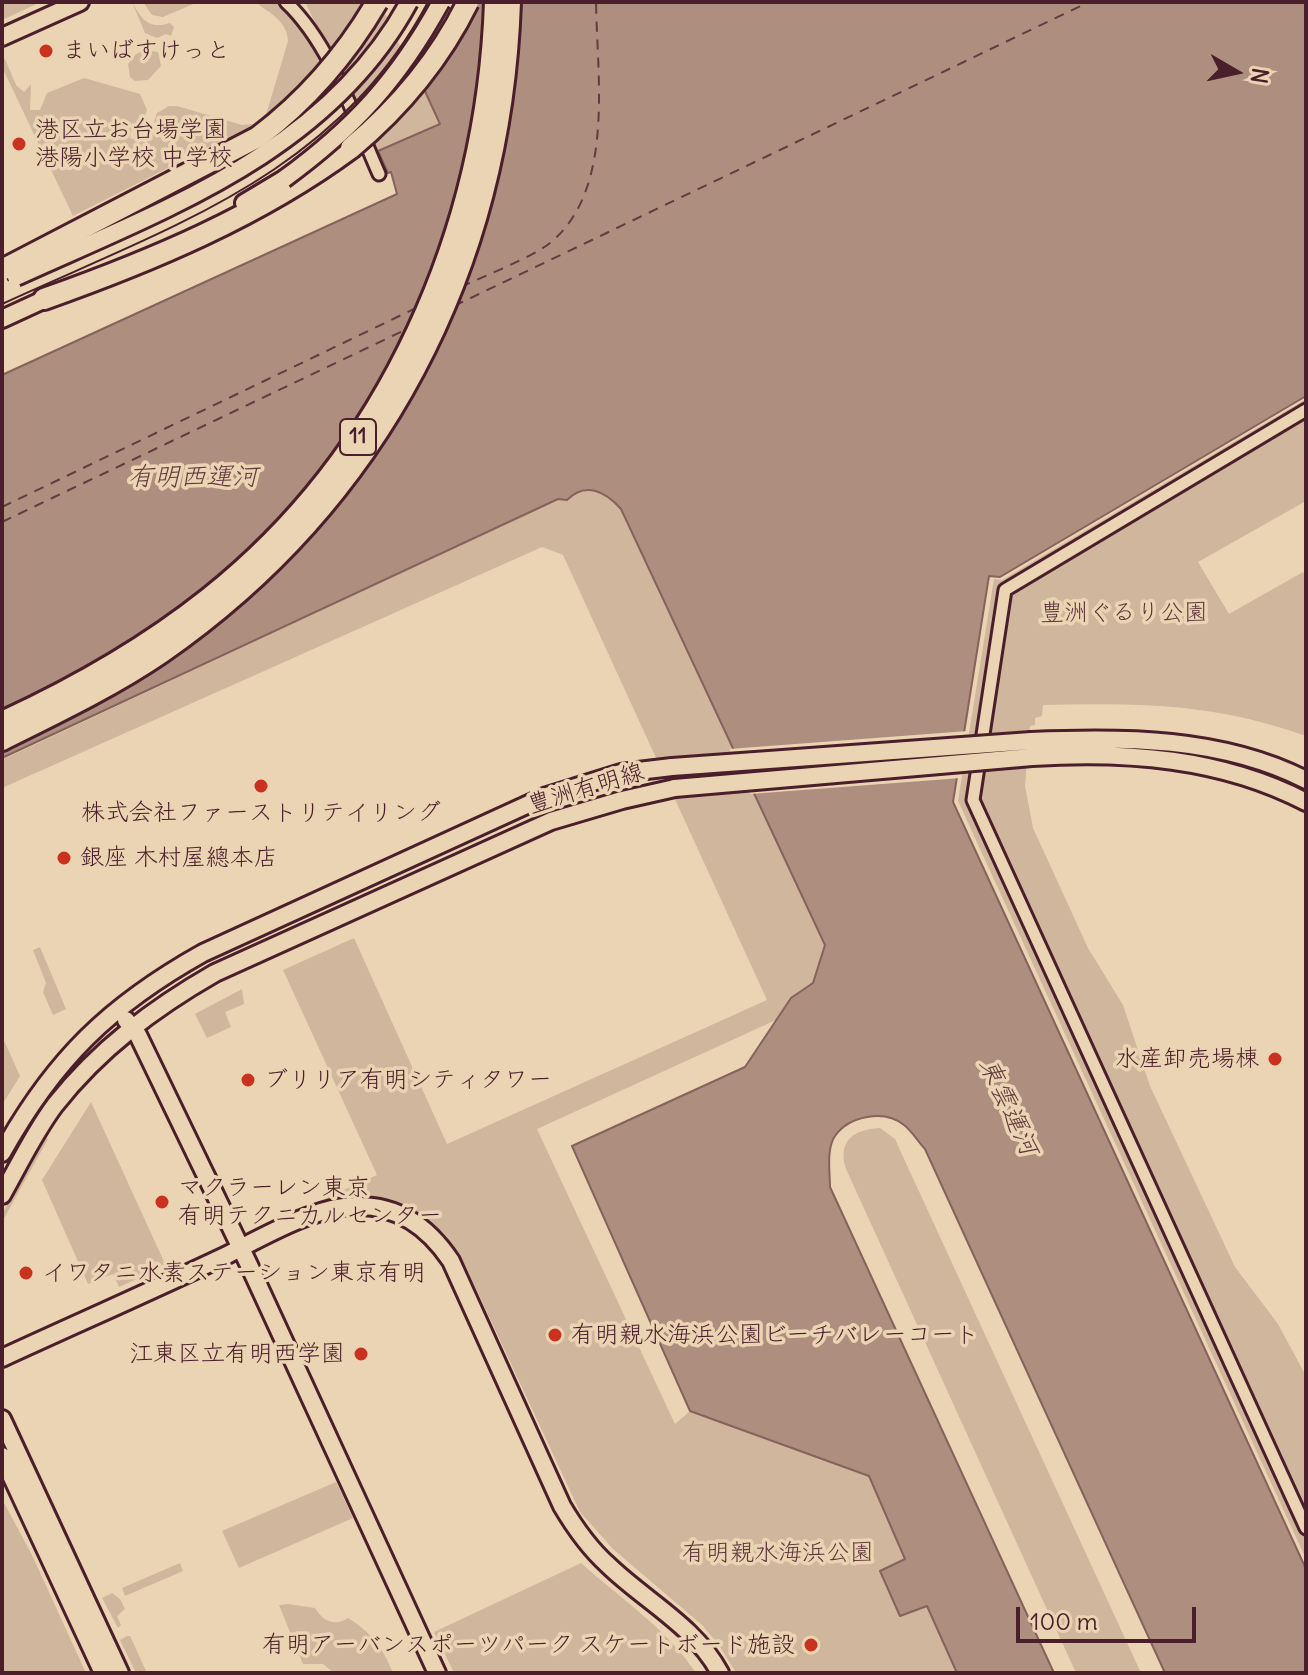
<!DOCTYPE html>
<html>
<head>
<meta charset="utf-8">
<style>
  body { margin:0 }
  #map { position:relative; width:1308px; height:1675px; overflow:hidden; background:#ebd4b3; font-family:Delius,sans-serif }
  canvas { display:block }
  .frame { position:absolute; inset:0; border:4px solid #4a1f2b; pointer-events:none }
  .north { position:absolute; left:1196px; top:32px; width:80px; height:80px; -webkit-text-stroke:6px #ebd4b3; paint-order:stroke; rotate:99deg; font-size:22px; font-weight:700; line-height:32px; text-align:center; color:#4a1f2b }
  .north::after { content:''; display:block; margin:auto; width:28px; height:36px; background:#4a1f2b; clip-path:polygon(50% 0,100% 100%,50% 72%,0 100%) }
  .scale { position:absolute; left:1016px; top:1607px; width:180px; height:36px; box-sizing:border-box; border:4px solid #4a1f2b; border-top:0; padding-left:10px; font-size:24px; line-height:28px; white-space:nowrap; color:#4a1f2b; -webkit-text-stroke:6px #ebd4b3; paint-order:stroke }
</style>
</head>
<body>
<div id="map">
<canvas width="1308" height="1675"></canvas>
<div class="frame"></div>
<div class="north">N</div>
<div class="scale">100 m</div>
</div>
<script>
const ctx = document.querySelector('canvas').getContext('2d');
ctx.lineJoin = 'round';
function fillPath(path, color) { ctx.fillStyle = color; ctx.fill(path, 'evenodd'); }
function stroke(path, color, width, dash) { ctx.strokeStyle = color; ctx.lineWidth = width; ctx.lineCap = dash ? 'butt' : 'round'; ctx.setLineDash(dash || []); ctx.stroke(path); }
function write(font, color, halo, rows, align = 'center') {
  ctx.font = font + ' Delius,"Klee One",sans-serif'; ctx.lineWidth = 7; ctx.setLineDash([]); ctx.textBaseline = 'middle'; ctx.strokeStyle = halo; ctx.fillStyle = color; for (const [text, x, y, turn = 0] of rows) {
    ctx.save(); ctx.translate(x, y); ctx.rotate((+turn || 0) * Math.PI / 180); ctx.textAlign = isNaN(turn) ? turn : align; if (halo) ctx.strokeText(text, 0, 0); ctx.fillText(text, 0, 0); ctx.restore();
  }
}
const green = new Path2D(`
  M2,2H41L2,20Z
  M132,2C142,20 149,30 170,23L174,27L171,36L166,34L157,38L145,33Z
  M143,2H198L163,17L152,15Z
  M255,2H276C297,21 311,42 322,68L263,125L288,41C287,21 270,13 255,2Z
  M305,2H384L440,124L378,151Z
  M145,50L158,52L161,66L148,80L135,81L130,77L128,64L136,54Z
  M5,59L16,85L24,92L31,84L30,110H40L47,93L84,78L140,94L147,110L142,126L133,124L130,138L147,143L157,113L169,106H177L242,125L255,124L73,216L2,67V61Z
  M1306,399V501L1198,562L1229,614L1303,572L1306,577V736C1212,703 1141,703 1043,705L1042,716L1035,718V725L1030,726L1025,786L1033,828L1088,948L1123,1005L1150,1086L1235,1267L1278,1324L1306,1376V1559L958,801L994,579L1002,580Z
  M585,490C602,490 610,497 621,509L825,945L813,983L791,998L776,1020L537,1129L675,1424L690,1411L869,1476L906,1560L880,1572L900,1616L926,1605L957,1673H736L719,1645L702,1625L613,1549L580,1512L465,1265L445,1234L418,1212L389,1200L368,1195L317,1202L377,1175L283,970L354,938L447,1144L767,1000L563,555L542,547L2,788V760L559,499L566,500L574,493Z
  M40,947L66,1009L53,1015L43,992L46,983L33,950Z
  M242,989L244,1004L225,1012L231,1027L207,1038L195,1014Z
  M2,1036L20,1076L2,1105Z
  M91,1102L166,1266L119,1287L113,1274L88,1284L42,1180Z
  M880,1128L895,1139L899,1148L1141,1673H1076L846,1169C837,1141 854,1129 880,1128Z
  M46,1137L48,1139L2,1222V1214Z
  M336,1482L353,1518L239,1568L222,1531Z
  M2,1499L32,1555L86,1673H2Z
  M180,1563L183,1571L125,1596L122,1588Z
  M581,1563C620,1598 667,1629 696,1673H454L434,1632Z
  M112,1593L120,1599L125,1609L117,1616L121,1625L118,1628L102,1598Z
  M288,1604L315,1608C323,1621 334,1627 348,1618C371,1632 383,1648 393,1673H334L323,1664H303L279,1605Z
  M127,1636H130L147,1673H136L120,1640Z`);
const water = new Path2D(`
  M384,2H1306V396L1000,577L989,576L953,802L1306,1569V1673H1165L925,1149C918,1142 912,1131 904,1125C884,1109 849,1116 835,1136C826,1149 830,1173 830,1187L1054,1673H957L927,1606L900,1616L880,1571L905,1559L869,1476L690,1411L572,1146L745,1067L791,998L813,983L825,945L621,509C606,492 586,481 567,500L558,499L2,758V375L397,194L391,172L388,173L378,151L440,124Z`);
const pier = new Path2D(`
  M380,2H477L420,90Z
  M968,731L961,778L750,794L729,749Z`);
const ferry = new Path2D(`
  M461,287C484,276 533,257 550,243C615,190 597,77 596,2
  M454,306L1089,2
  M2,507L416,308
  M2,522L409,328`);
const street = new Path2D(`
  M286,2C331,44 354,118 379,174
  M1306,410L1005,590L973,800L1306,1528`);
const secondary = new Path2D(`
  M2,37L80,2
  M244,203L284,179
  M2,319L54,295
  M1031,741C1123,737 1222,737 1306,780
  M1032,757C1125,751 1222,758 1306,802
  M126,1020L138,1035L249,1265L437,1673
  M2,1153C54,1059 110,1005 203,953L544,797L621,773L672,767
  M2,1195C19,1165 34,1133 55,1105C99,1049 154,1008 215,973L551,821L622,800L675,788
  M2,1358C76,1324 151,1291 225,1256C261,1238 315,1206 356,1206C398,1205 429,1228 451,1261L562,1506C575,1528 589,1548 608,1565C645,1601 695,1626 720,1673
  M2,1419L120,1673
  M2,1456L103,1673`);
const highway = new Path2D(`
  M44,299C151,261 259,216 351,148
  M2,722C76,688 145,649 209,598C390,454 487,231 495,2
  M2,740C56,713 111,687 161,653C380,501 501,267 510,2`);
const tram = new Path2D(`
  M2,304C169,227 336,175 428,2`);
const secondaryBridge = new Path2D(`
  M284,179C354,128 399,79 441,2
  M16,277C163,210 328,152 409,2
  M672,767L1031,741
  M675,788L1032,757`);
const highwayBridge = new Path2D(`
  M351,148C400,107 440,59 468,2
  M2,270L258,137C307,100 346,55 377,2`);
const markers = [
  [46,51,8,"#c8321e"],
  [19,144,8,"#c8321e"],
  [261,786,8,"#c8321e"],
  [64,858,8,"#c8321e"],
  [1275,1059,8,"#c8321e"],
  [248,1080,8,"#c8321e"],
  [162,1202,8,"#c8321e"],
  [26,1273,8,"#c8321e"],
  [555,1335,8,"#c8321e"],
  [361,1354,8,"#c8321e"],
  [811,1645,8,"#c8321e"]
];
const shields = [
  [358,437,36]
];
const shieldNames = [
  ["11",358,437]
];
const poiNames = [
  ["まいばすけっと",62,51],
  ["港区立お台場学園",35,130],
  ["港陽小学校 中学校",35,158],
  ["株式会社ファーストリテイリング",261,813,"center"],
  ["銀座 木村屋總本店",80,858],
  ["水産卸売場棟",1259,1059,"right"],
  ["ブリリア有明シティタワー",264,1080],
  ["マクラーレン東京",178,1188],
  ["有明テクニカルセンター",178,1216],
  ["イワタニ水素ステーション東京有明",42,1273],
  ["有明親水海浜公園ビーチバレーコート",571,1335],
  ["江東区立有明西学園",345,1354,"right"],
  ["有明アーバンスポーツパーク スケートボード施設",795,1645,"right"]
];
const parkNames = [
  ["豊洲ぐるり公園",1124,613],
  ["有明親水海浜公園",778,1553]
];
const streetNames = [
  ["豊洲有明線",586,789,-17]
];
const waterNames = [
  ["有明西運河",193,478],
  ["東雲運河",1008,1107,65]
];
fillPath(green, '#d0b69d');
fillPath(water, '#ae8f7f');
stroke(water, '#86625d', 2);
fillPath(pier, '#ebd4b3');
stroke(ferry, '#633b40', 2, [10, 8]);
stroke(street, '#4a1f2b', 17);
stroke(secondary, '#4a1f2b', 22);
stroke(highway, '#4a1f2b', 26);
stroke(street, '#ebd4b3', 11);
stroke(secondary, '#ebd4b3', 16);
stroke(highway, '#ebd4b3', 20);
stroke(tram, '#4a1f2b', 2);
stroke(secondaryBridge, '#4a1f2b', 22, []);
stroke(highwayBridge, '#4a1f2b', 26, []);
stroke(secondaryBridge, '#ebd4b3', 16);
stroke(highwayBridge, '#ebd4b3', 20);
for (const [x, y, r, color] of markers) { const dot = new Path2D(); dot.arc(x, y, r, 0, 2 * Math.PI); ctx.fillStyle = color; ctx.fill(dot); stroke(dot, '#ebd4b3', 3); }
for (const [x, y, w] of shields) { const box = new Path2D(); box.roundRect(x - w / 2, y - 18, w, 36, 6); ctx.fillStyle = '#ebd4b3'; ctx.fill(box); stroke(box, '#4a1f2b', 2); }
write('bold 22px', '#4a1f2b', null, shieldNames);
write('24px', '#4a1f2b', '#ebd4b3', poiNames, 'left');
write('24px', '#5e363c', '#ebd4b3', parkNames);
write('24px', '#4a1f2b', '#ebd4b3', streetNames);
write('italic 26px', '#633b40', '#ebd4b3', waterNames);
</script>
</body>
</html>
